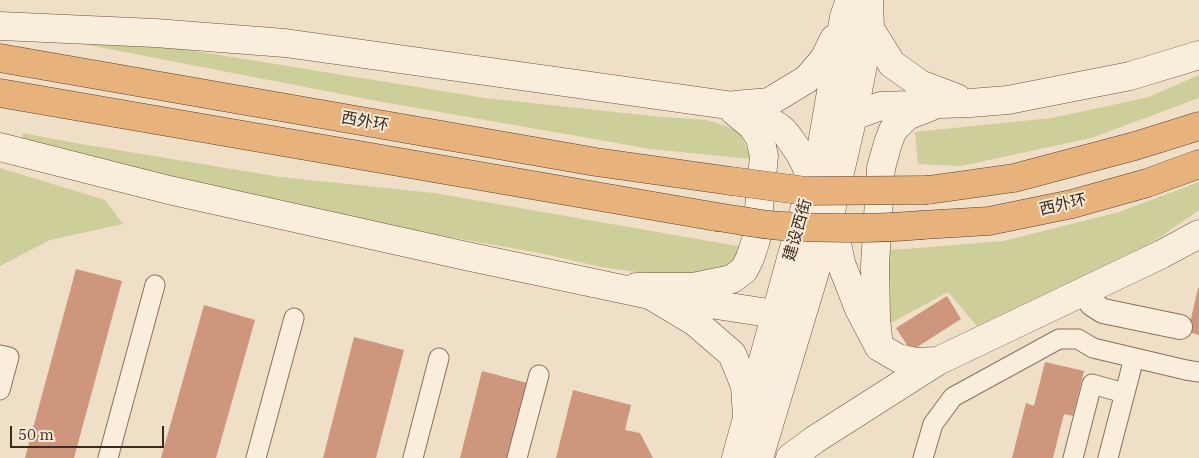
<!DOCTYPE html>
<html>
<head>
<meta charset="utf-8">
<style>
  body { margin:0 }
  #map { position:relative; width:1199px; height:458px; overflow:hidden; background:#efdfc7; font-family:"IBM Plex Serif",serif }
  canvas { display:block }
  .scale { position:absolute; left:10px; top:426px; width:154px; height:22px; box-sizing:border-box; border:2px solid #3b2a20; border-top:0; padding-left:6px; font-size:15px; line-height:18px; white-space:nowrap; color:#3b2a20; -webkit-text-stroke:4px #f6ead7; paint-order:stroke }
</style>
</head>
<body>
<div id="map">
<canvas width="1199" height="458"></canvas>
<div class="scale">50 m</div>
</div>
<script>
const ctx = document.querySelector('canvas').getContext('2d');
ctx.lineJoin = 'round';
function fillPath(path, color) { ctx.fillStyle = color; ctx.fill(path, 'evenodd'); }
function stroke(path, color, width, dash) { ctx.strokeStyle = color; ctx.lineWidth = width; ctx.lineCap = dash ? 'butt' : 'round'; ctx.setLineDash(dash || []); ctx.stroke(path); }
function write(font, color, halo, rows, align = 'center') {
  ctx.font = font + ' "IBM Plex Serif","Noto Sans SC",serif'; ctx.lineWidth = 4; ctx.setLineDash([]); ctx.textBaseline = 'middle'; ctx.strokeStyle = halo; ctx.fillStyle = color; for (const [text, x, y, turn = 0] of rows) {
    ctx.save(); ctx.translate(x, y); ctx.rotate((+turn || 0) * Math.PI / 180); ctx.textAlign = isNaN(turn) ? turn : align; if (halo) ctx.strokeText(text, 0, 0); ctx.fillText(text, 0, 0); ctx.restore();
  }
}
const green = new Path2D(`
  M58,39L176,48L485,98L652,116L707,120L740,131L751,159L651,149L377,101Z
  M1199,75V98L1091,138L961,166L918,164L915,132L1052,118L1149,97Z
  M23,133L69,142L280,177L434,193L743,247L724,275L695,280L601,267L540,253L426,233L201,187L21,141Z
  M0,168L105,200L123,224L50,240L0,266Z
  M1199,182V210L1153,242L977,326L948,292L889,324L882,250L906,249L1003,241L1119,212Z`);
const building = new Path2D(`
  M76,269L122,281L74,458H25Z
  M1198,288H1199V335L1188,332Z
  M947,296L961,319L911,351L896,328Z
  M204,305L255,320L216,458H161Z
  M354,337L404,350L376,458H323Z
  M1045,362L1084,371L1073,416L1064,414L1053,458H1012L1026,403L1034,406Z
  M482,371L531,384L512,458H460Z
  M573,390L631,405L625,430L640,433L653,458H556Z`);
const minor = new Path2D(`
  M0,355L9,357L0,390
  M108,458L155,285
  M256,458L294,318
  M413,458L439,358
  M517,458L539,375
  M923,458L933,424L953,397L1059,339H1078L1093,348L1186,370L1199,372
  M1073,458L1092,384L1124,393
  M1108,458L1134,358`);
const tertiary = new Path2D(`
  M1084,291L1092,304L1103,311L1180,327`);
const secondary = new Path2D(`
  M0,26L155,33L285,43L727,105C746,111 764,116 780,128C785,131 789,138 792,142C819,177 817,215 820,257
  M870,29L892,64L920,84L957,98
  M735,105L769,102L807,79L824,59L834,39
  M840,123L853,116L881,106L970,103L1008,100L1130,76L1199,55
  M0,147L169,190L466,256L650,295L695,322L732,354L745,386L747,417
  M832,218L841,263L859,309L879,347L898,358L915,362L938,361
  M636,287H693L732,279L744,270L750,258L756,240L764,156L760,138L752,126L734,111
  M671,298L775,314L788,310L790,308
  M879,347L876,319L875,265L881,168L888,143L893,130L907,116L930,107
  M736,458L821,150L844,17L850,0
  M759,458L814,275L831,211L853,116L870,29L869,0
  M790,458L814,440L938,361L1162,254L1199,234`);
const trunk = new Path2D(`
  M0,58L596,162L731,181
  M0,93L717,217
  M928,190L1014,178L1135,146L1199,126
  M922,225L989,221L1072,204L1147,183L1199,164`);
const trunkBridge = new Path2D(`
  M731,181L806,191L928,190
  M717,217C739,220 761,225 782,226C829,229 875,229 922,225`);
const streetNames = [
  ["西外环",365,122,10],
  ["西外环",1063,205,-13],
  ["建设西街",798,230,-74]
];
fillPath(green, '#cdce9a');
fillPath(building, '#ce967d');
stroke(minor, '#8b705c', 21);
stroke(tertiary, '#8b705c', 26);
stroke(secondary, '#6d513f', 29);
stroke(trunk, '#593f30', 29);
stroke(minor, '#f9eddb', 19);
stroke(tertiary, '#f9eddb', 24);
stroke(secondary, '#f9eddb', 28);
stroke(trunk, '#e8b27c', 28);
stroke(trunkBridge, '#593f30', 29, []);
stroke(trunkBridge, '#e8b27c', 28);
write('16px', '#3b2a20', '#f6ead7', streetNames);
</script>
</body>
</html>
